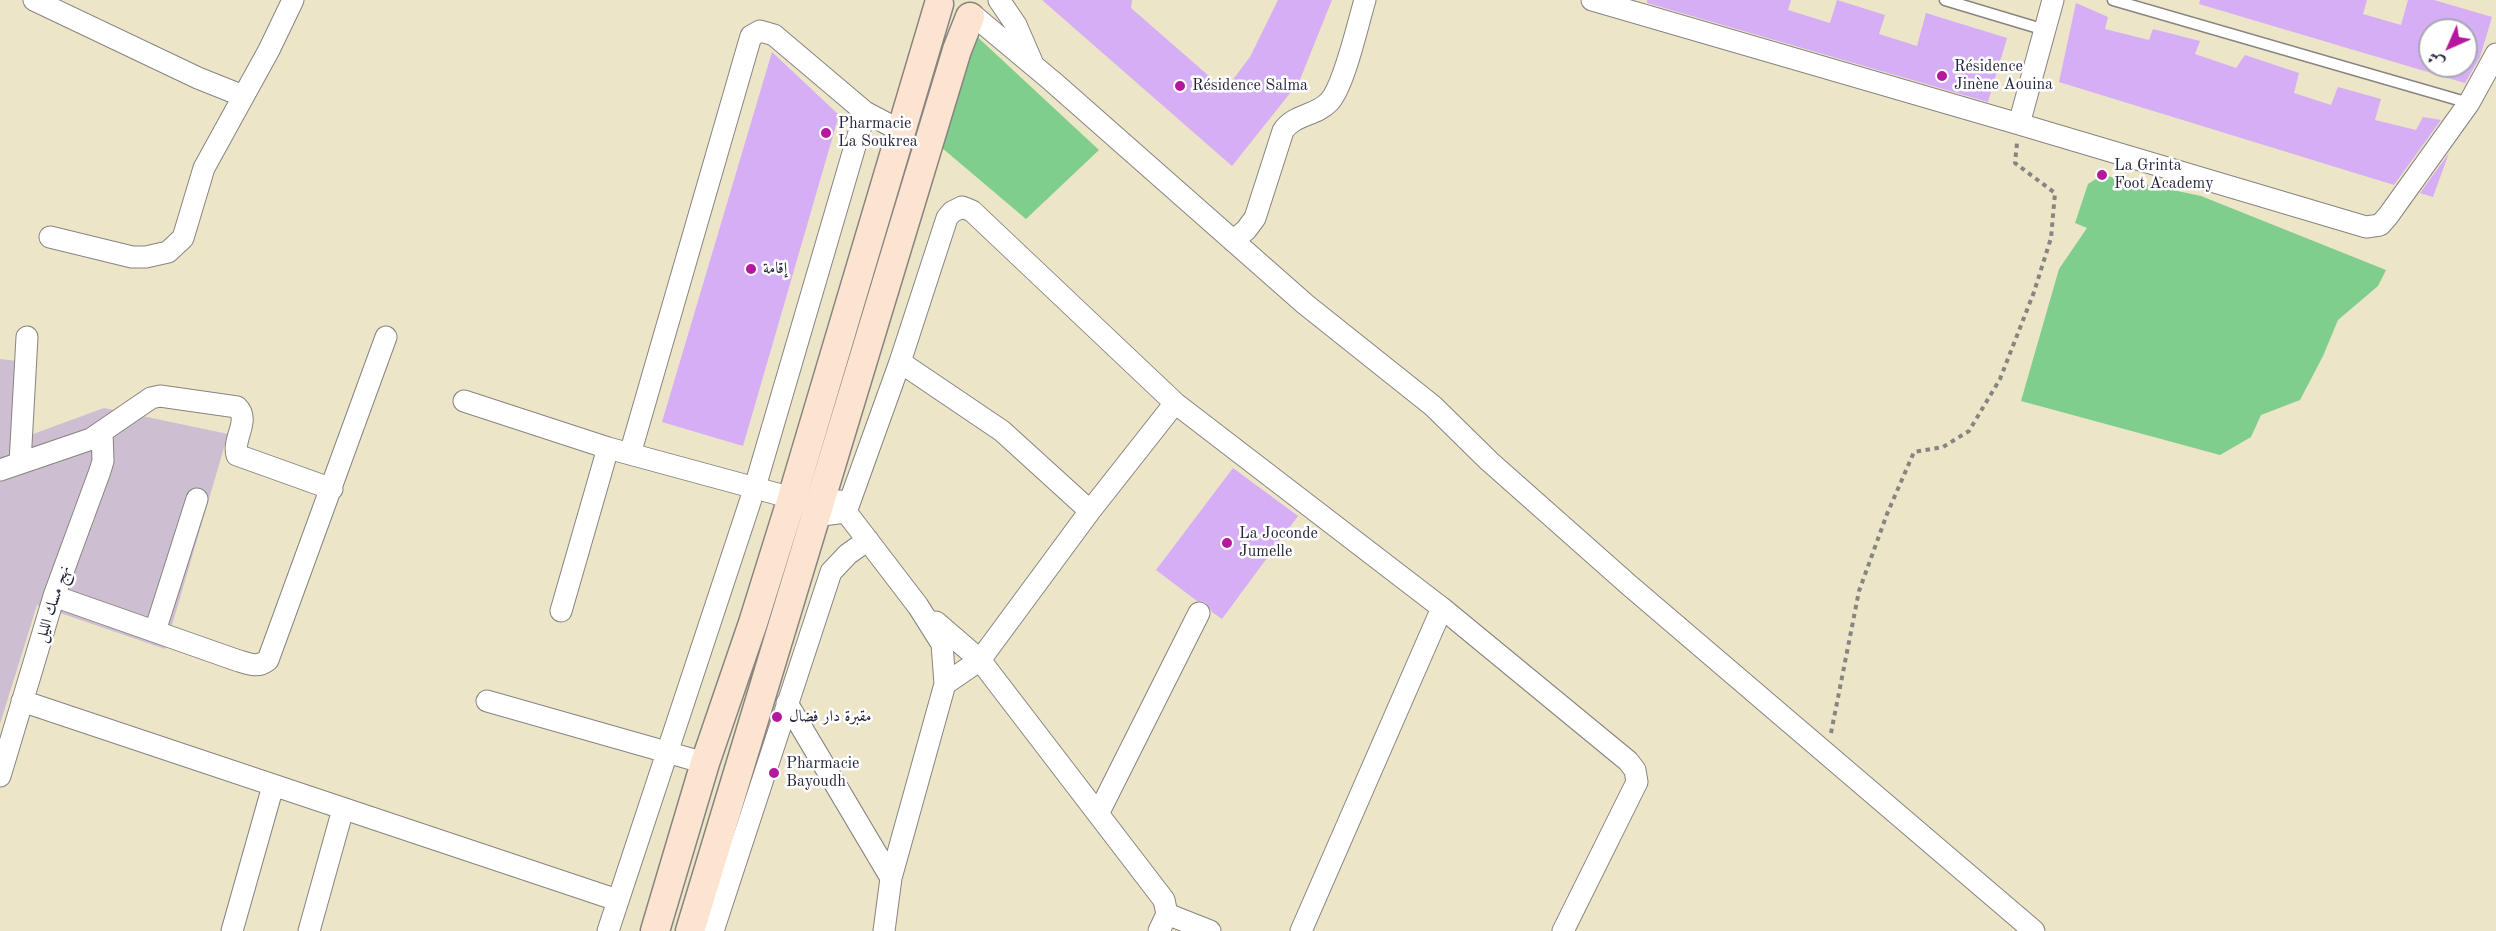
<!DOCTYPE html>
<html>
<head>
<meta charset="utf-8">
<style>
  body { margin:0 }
  #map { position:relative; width:2496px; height:931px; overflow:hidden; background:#ece5c7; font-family:"Old Standard TT",Amiri,serif }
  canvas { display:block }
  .north { position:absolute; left:2418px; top:18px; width:60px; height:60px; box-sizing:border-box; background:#fff; border:2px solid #a7a7b1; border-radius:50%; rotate:225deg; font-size:16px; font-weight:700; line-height:24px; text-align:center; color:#22223b }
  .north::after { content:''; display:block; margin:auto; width:21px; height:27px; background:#b5179e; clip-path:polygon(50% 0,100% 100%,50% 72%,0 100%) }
</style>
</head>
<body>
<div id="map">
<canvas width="2496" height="931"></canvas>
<div class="north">ش</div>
</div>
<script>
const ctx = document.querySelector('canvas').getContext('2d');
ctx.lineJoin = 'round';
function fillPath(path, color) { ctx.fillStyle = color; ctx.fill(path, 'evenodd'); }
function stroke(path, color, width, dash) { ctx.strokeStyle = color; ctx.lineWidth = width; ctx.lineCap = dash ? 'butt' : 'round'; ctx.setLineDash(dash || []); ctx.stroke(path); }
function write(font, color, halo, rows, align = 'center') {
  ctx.font = font + ' "Old Standard TT",Amiri,serif'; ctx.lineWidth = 5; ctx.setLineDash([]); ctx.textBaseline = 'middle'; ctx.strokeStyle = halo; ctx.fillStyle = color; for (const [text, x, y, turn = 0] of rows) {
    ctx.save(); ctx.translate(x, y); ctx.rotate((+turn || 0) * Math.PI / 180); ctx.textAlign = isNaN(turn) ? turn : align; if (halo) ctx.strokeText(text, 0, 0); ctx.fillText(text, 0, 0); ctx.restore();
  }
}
const industrial = new Path2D(`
  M0,359L35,363L25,437L104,408L228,434L165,649L37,605L0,724Z`);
const green = new Path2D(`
  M971,31L1099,150L1026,219L935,142Z
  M2102,175L2201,196L2386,270L2378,286L2338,320L2323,356L2300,400L2261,415L2251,437L2220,455L2021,401L2059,269L2087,228L2075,223L2088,184Z`);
const building = new Path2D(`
  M1042,0H1132L1131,8L1225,90L1250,57L1278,0H1332L1299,82L1232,166Z
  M1647,0H1791L1788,10L1830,23L1837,0L1885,15L1879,34L1917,46L1926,13L2007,38L1988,102L1647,3Z
  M2200,0H2367L2363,14L2401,25L2408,0H2434L2492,17L2480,57L2465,83L2199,4ZM2430,30H2466V66H2430Z
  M2076,3L2108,17L2105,29L2149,40L2153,29L2200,41L2195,54L2236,68L2245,55L2299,73L2294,93L2331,105L2338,87L2381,99L2375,120L2416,130L2423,117L2441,120L2394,185L2059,82Z
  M772,52L839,115L743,446L662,422Z
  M2449,153L2433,197L2420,193Z
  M1233,468L1298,516L1222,619L1212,612L1205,602L1197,601L1156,570Z`);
const path = new Path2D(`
  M1831,733L1859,591L1887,514L1914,452L1943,447L1969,431L2000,379L2034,292L2051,238L2055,193L2015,163L2017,143`);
const lane = new Path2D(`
  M1945,0L2045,30
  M2113,0L2469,103`);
const street = new Path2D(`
  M34,0L198,78L243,96
  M999,0L1016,25L1032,62
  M1592,0L2019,124L2053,0
  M973,15L1052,81L1305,304L1433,406L1489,461L1629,585L2034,931
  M2019,124L2366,227L2380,225L2388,216L2469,103L2496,54
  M50,237L132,257H146L168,252L183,238L204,168L269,50L293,0
  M1233,241L1246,230L1255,218L1283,131C1294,114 1316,116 1329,102C1344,87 1358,23 1365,0
  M900,362L1002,431L1090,511
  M464,401L608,448L792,498
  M630,454L751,36L760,31L774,35L865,112L901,131
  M20,463L27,337
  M0,470L91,439L151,398L160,396L237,407C251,420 232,439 237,455L332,489
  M840,501L846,512L918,606L942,644L945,684L980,660L1164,900L1167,914L1159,931
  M814,516L846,512L900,362L947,218L952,212L962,207L972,211L1175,403L1442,608L1628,761L1635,770L1637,782L1563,931
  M54,596L236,660C247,663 257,669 268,660L386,337
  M561,611L608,448
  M936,622L980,660L1090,511L1175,403
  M155,631L197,499
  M22,701L617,900
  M487,701L705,763
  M787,703L891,878
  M0,776L54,596L100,471L103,461L102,432
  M1099,812L1199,613
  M1167,914L1210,931
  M232,931L273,786
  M309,931L343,809
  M608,931L755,487L865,112
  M713,931L831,572L848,554L868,540
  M884,931L891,878L945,684
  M1301,931L1442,608`);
const secondary = new Path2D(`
  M655,931L705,763L753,623L792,498L939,4
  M690,931L957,50L970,17`);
const markers = [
  [1942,76,6,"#b5179e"],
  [1180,86,6,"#b5179e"],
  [826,133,6,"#b5179e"],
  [2102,175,6,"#b5179e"],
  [751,269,6,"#b5179e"],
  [1227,543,6,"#b5179e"],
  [777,717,6,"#b5179e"],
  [774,773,6,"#b5179e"]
];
const poiNames = [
  ["Résidence",1954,67],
  ["Jinène Aouina",1954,85],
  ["Résidence Salma",1192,86],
  ["Pharmacie",838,124],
  ["La Soukrea",838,142],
  ["La Grinta",2114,166],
  ["Foot Academy",2114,184],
  ["إقامة",763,269],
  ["La Joconde",1239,534],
  ["Jumelle",1239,552],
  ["مقبرة دار فضال",789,717],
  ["Pharmacie",786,764],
  ["Bayoudh",786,782]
];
const streetNames = [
  ["نهج مسك الليل",53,604,-72]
];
fillPath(industrial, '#cebed1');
fillPath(green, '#7fce8e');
fillPath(building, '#d5aef6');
stroke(lane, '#878481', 13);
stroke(street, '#878481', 23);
stroke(secondary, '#878481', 31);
stroke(path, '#878481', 4, [4.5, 4.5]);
stroke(lane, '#fff', 10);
stroke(street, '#fff', 21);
stroke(secondary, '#fde4d0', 28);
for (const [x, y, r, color] of markers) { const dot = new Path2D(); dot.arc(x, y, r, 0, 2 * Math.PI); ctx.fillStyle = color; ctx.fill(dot); stroke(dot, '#fff', 2); }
write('16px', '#22223b', '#fff', poiNames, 'left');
write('16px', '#22223b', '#fff', streetNames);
</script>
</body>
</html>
